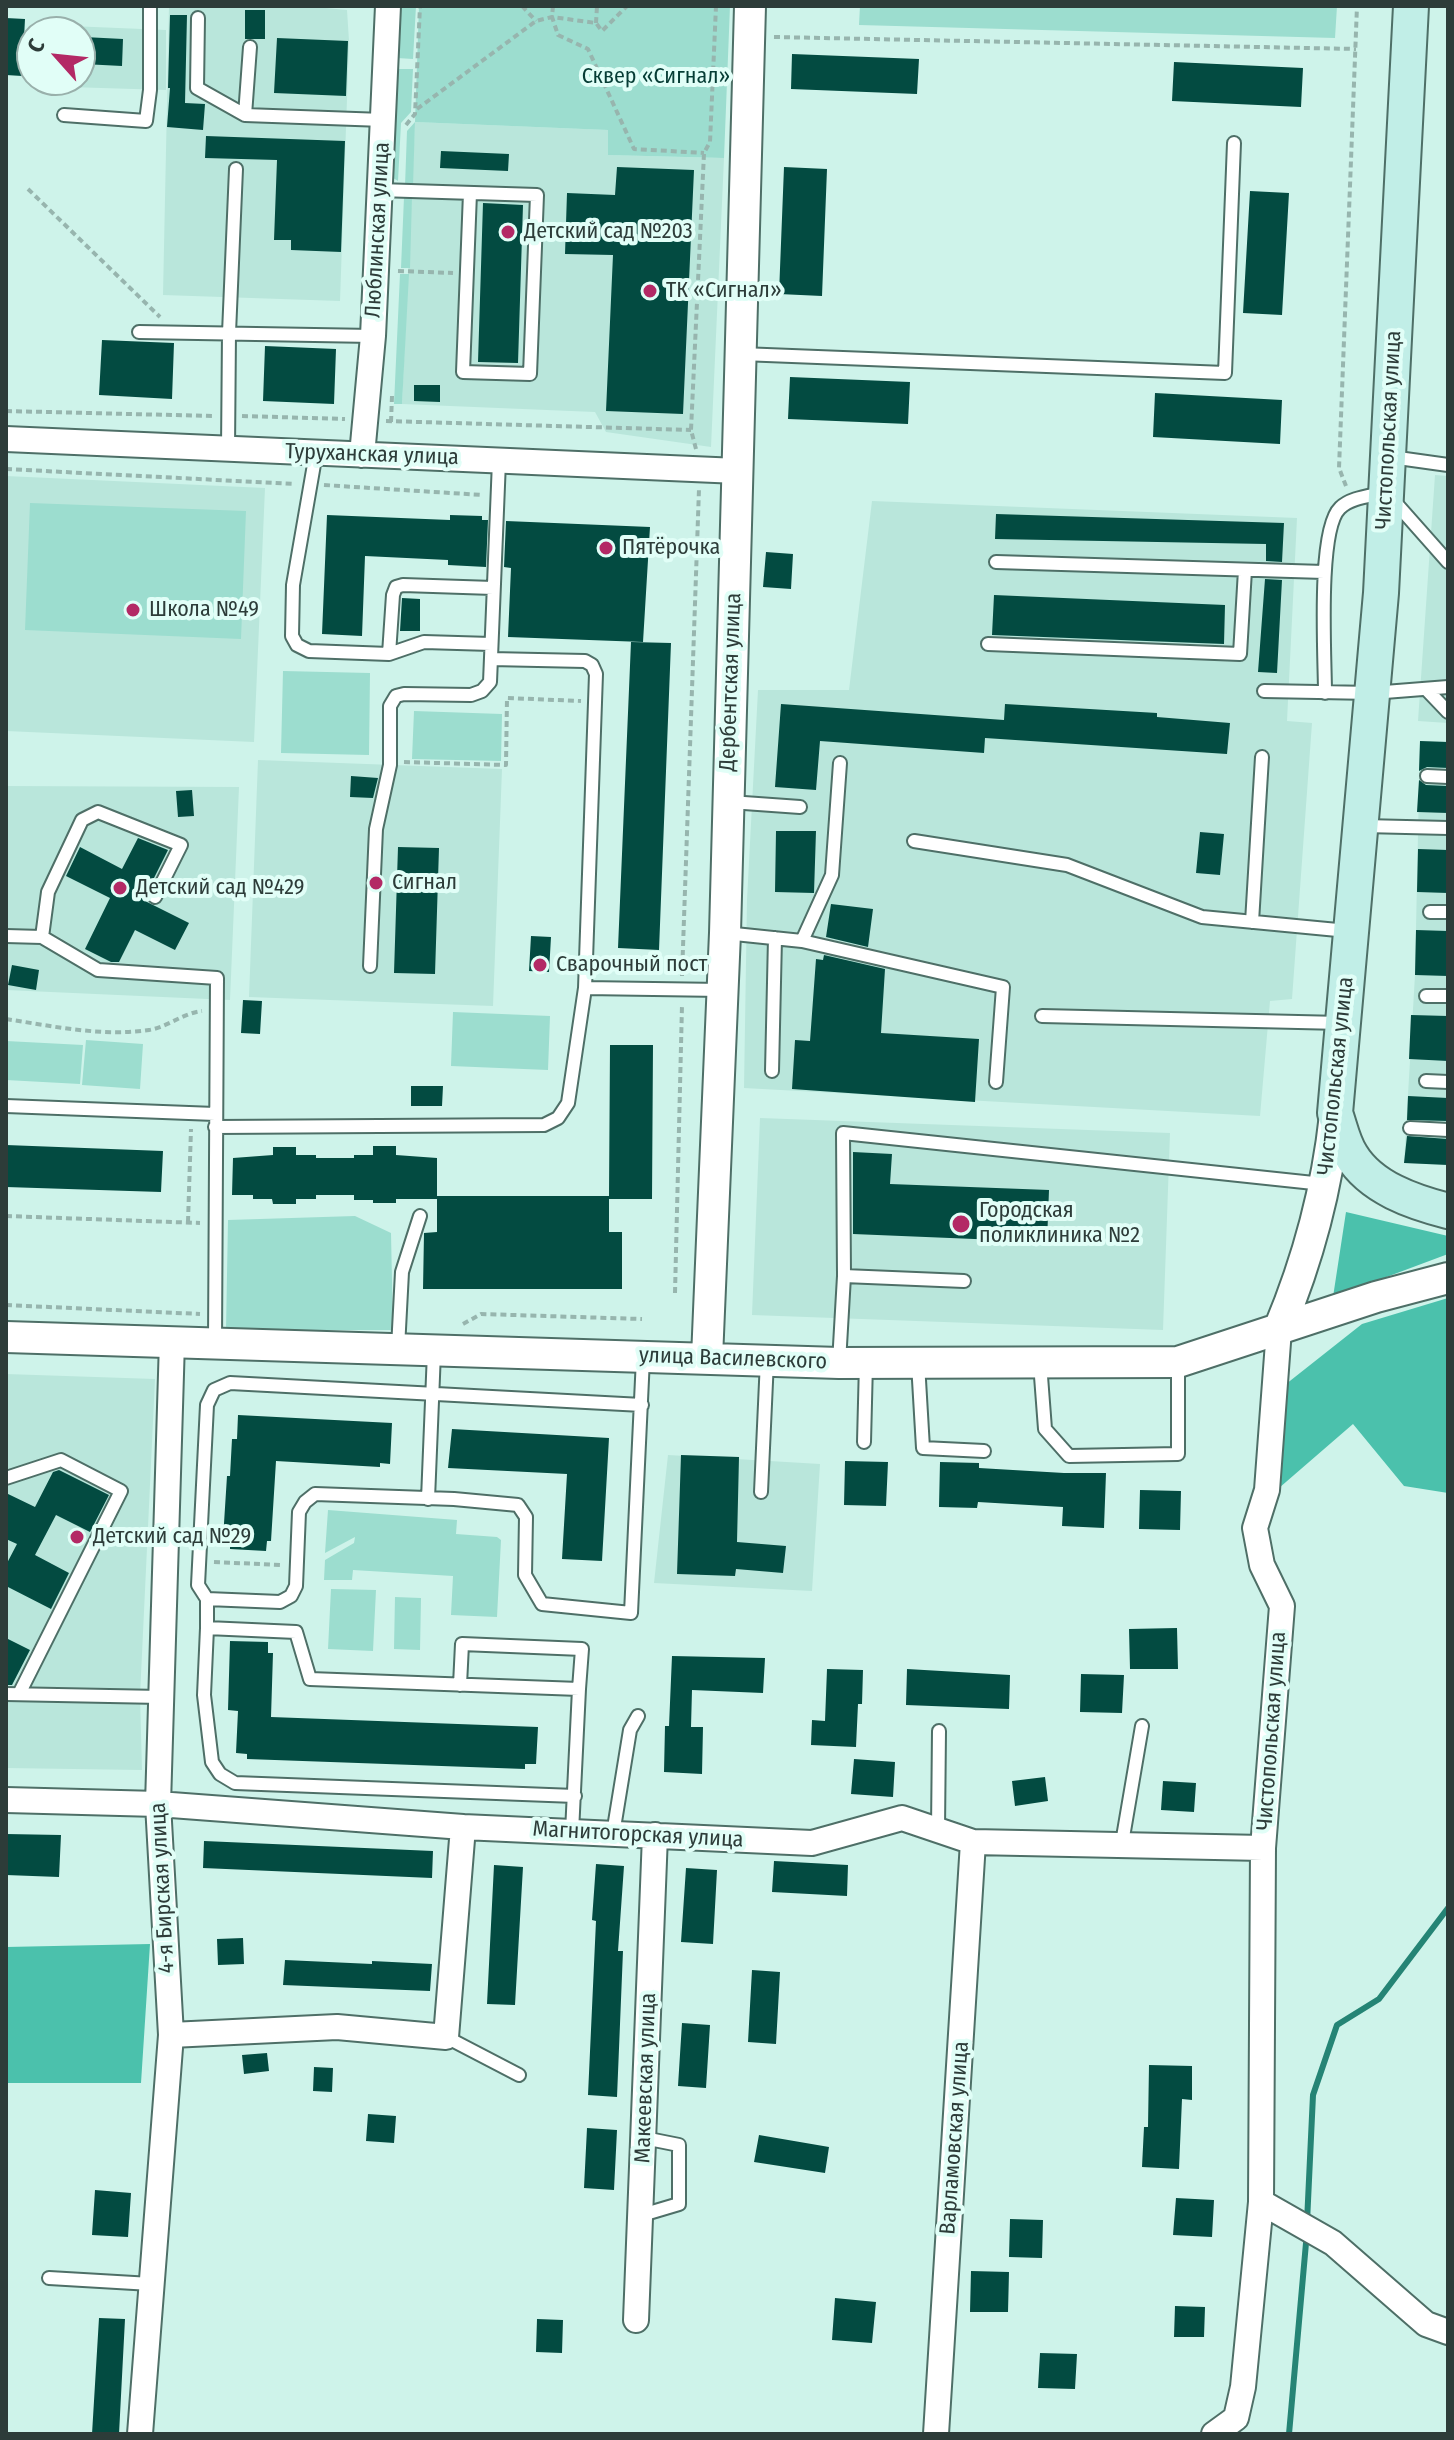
<!DOCTYPE html>
<html>
<head>
<meta charset="utf-8">
<style>
  body { margin:0 }
  #map { position:relative; width:1454px; height:2440px; overflow:hidden; background:#cef3ea; font-family:"Fira Sans Condensed",sans-serif }
  canvas { display:block }
  .frame { position:absolute; inset:0; border:8px solid #2d3c39; pointer-events:none }
  .north { position:absolute; left:16px; top:16px; width:80px; height:80px; box-sizing:border-box; background:#e1fef7; border:2px solid #99b0ab; border-radius:50%; rotate:297deg; font-size:22px; font-weight:700; line-height:32px; text-align:center; color:#2d3c39 }
  .north::after { content:''; display:block; margin:auto; width:28px; height:36px; background:#b32965; clip-path:polygon(50% 0,100% 100%,50% 72%,0 100%) }
</style>
</head>
<body>
<div id="map">
<canvas width="1454" height="2440"></canvas>
<div class="frame"></div>
<div class="north">С</div>
</div>
<script>
const ctx = document.querySelector('canvas').getContext('2d');
ctx.lineJoin = 'round';
function fillPath(path, color) { ctx.fillStyle = color; ctx.fill(path, 'evenodd'); }
function stroke(path, color, width, dash) { ctx.strokeStyle = color; ctx.lineWidth = width; ctx.lineCap = dash ? 'butt' : 'round'; ctx.setLineDash(dash || []); ctx.stroke(path); }
function write(font, color, halo, rows, align = 'center') {
  ctx.font = font + ' "Fira Sans Condensed",sans-serif'; ctx.lineWidth = 8; ctx.setLineDash([]); ctx.textBaseline = 'middle'; ctx.strokeStyle = halo; ctx.fillStyle = color; for (const [text, x, y, turn = 0] of rows) {
    ctx.save(); ctx.translate(x, y); ctx.rotate((+turn || 0) * Math.PI / 180); ctx.textAlign = isNaN(turn) ? turn : align; if (halo) ctx.strokeText(text, 0, 0); ctx.fillText(text, 0, 0); ctx.restore();
  }
}
const built = new Path2D(`
  M169,6H304L347,10L349,41L340,301L163,295Z
  M70,26L166,30V90L69,87V80H80V32H70Z
  M415,122L609,130L608,155L724,158L711,447L606,432L595,412L402,404Z
  M1435,475L1448,476V723L1418,721Z
  M6,476L265,488L254,742L6,731Z
  M872,501L1297,518L1287,721L1312,723L1292,999L1270,1001L1260,1116L744,1088L747,900L758,690H849Z
  M1420,741L1448,742V1165L1404,1163L1415,975Z
  M258,760L502,769L493,1006L249,997Z
  M6,786L239,787L230,1000L6,990Z
  M760,1118L1170,1133L1163,1330L752,1315Z
  M6,1374L155,1379L140,1696L142,1770L6,1768Z
  M668,1455L820,1464L812,1591L654,1583Z`);
const green = new Path2D(`
  M399,6H416L413,59L397,58Z
  M419,6H730L724,158L608,155V130L415,122L413,186H405L407,131L415,122Z
  M860,6H1337L1335,38L859,25Z
  M397,69H413L411,112L401,123L398,181L390,176Z
  M404,197H412L410,268H401Z
  M400,274H409L402,404H394Z
  M30,503L246,511L241,639L25,630Z
  M283,671L370,673L369,755L281,753Z
  M414,711L502,714L501,761L412,759Z
  M453,1012L550,1016L548,1070L451,1066Z
  M86,1040L143,1044L140,1089L82,1085Z
  M6,1041L83,1045L80,1084L6,1080Z
  M355,1216L391,1233L393,1330H226L228,1220Z
  M328,1510L457,1520L456,1534L497,1537L501,1540L497,1617L451,1615L453,1576L353,1570L352,1580H324L325,1560L354,1543L355,1537L325,1553Z
  M331,1589L376,1590L373,1651L328,1649Z
  M395,1597L421,1598L420,1650L394,1649Z`);
const forest = new Path2D(`
  M1346,1212L1448,1236V1254L1333,1297Z
  M1448,1298V1493L1404,1486L1353,1424L1279,1488L1281,1388L1362,1324Z
  M150,1944L141,2083H6V1947Z`);
const stream = new Path2D(`
  M1307,2222L1313,2095L1337,2025L1379,1999L1448,1908
  M1289,2434L1306,2243`);
const building = new Path2D(`
  M245,10H265V39H245Z
  M170,15H187L185,103L205,104L203,130L167,127L170,88H168Z
  M6,18L25,19L22,76L6,75Z
  M84,37L123,39L122,66L83,64Z
  M277,38L348,41L346,96L274,93Z
  M792,54L919,59L917,94L791,89Z
  M1174,62L1303,68L1301,107L1172,101Z
  M206,136L345,141L341,252L291,250V240H274L277,160L205,158Z
  M441,151L509,154L508,171L440,168Z
  M617,167L694,170L683,414L606,411L613,255L565,254L567,193L615,195Z
  M784,167L827,169L822,296L779,294Z
  M1250,191L1289,193L1282,315L1243,313Z
  M483,203L523,205L518,363L478,362Z
  M102,340L174,343L172,399L99,395Z
  M265,346L336,349L334,404L263,401Z
  M790,377L910,382L908,424L788,419Z
  M414,385H440V402L414,401Z
  M1155,393L1282,400L1280,444L1153,437Z
  M996,514L1284,523L1282,562L1266,561V544L995,539Z
  M327,515L450,520V515L482,516V520H488L486,567L448,565V560L365,556L362,636L322,634Z
  M506,521L650,527L643,642L508,637L511,568L504,567Z
  M766,552L793,554L791,589L763,587Z
  M1265,579L1282,580L1277,673L1258,672Z
  M994,595L1225,605L1224,644L992,635Z
  M402,598L420,599V631H400Z
  M631,642L671,643L659,950L618,948Z
  M781,704L1004,720L1005,704L1157,713V717L1230,723L1227,754L985,738L984,753L820,741L816,790L775,787Z
  M1420,741L1448,742V768L1427,767L1419,771Z
  M351,776L378,778L373,798L350,797Z
  M1419,780L1426,785L1448,786V813L1417,812Z
  M192,790L194,816L178,817L176,791Z
  M776,831H816L814,893L775,892Z
  M1200,832L1224,834L1220,875L1196,873Z
  M138,838L168,850L143,900L189,923L175,950L135,930L119,962H111L85,949L110,898L66,876L80,847L122,869Z
  M398,847L439,848L435,974L394,973Z
  M1418,849L1448,850V893L1417,892Z
  M831,904L873,909L868,947L826,937Z
  M1416,930L1448,931V976L1415,975Z
  M531,936L551,937L549,972L529,971Z
  M824,955L885,969L881,1033L979,1039L975,1102L792,1089L795,1040L810,1041L816,959L823,960Z
  M12,965L39,970L36,990L8,985Z
  M243,1000L262,1001L260,1034L241,1033Z
  M1411,1015L1448,1016V1061L1409,1059Z
  M610,1045H653L652,1199H609V1232H622V1289H423L424,1233L437,1232V1199H396V1203H373V1200H354V1195H316V1199H296V1204H273L272,1199H253V1195H232L233,1158L273,1155V1147H296V1155H316V1158H354V1155H373V1146H396V1155L437,1158V1196H609Z
  M411,1086H443L442,1106H411Z
  M1408,1096L1448,1098V1121L1407,1120Z
  M1407,1136L1448,1139V1165L1404,1163Z
  M6,1145L163,1151L161,1192L6,1187Z
  M853,1152L892,1154L890,1184L1049,1190L1047,1242L853,1234Z
  M238,1415L392,1423L390,1464L380,1463V1467L276,1461L271,1541H267L266,1551L230,1549V1539H223L227,1476H230L232,1439H237Z
  M452,1429L609,1438L602,1561L562,1559L567,1474L448,1468Z
  M681,1455L739,1457L737,1542L786,1546L783,1573L736,1569L735,1576L677,1574Z
  M845,1461L888,1462L886,1506L844,1505Z
  M940,1462L979,1463V1468L1064,1473H1106L1104,1528L1062,1526L1063,1507L978,1502L977,1508L939,1507Z
  M59,1470L109,1495L90,1532L56,1515L35,1555L69,1573L51,1609L6,1586V1565L17,1544L6,1539V1493L35,1507L53,1472Z
  M1140,1490L1181,1491L1180,1530L1139,1529Z
  M1177,1628L1178,1669H1130L1129,1629Z
  M6,1638L30,1650L12,1685H6Z
  M230,1641L268,1642V1653H273L271,1717L538,1727L536,1764H525V1769L247,1759V1754L236,1753L238,1711L228,1710Z
  M672,1656L765,1658L763,1693L692,1690L691,1727H703L702,1774L664,1772L665,1726H669Z
  M827,1669L863,1670L862,1704H858L856,1747L811,1745L812,1720L825,1721Z
  M907,1669L1010,1675L1009,1709L906,1705Z
  M1081,1674L1124,1675L1122,1713L1080,1712Z
  M854,1759L895,1762L893,1797L851,1794Z
  M1045,1777L1048,1801L1015,1806L1012,1781Z
  M1163,1781L1196,1783L1194,1812L1161,1810Z
  M6,1834L61,1835L59,1877L6,1875Z
  M204,1841L433,1851L432,1878L203,1868Z
  M774,1861L848,1865L847,1896L772,1892Z
  M596,1864L624,1866L618,1951H623L617,2097L588,2095L596,1921L592,1920Z
  M494,1865L523,1867L515,2005L487,2004Z
  M686,1868L717,1870L713,1944L681,1942Z
  M243,1938L244,1964L218,1965L217,1939Z
  M285,1960L372,1964V1961L432,1964L430,1991L283,1985Z
  M752,1970L780,1972L776,2044L748,2042Z
  M682,2023L710,2025L706,2088L678,2086Z
  M267,2053L269,2071L244,2074L242,2055Z
  M1149,2065L1192,2066V2100L1182,2099L1179,2169L1142,2167L1144,2127H1148Z
  M314,2067L333,2068L332,2092L313,2091Z
  M368,2114L396,2116L394,2143L366,2141Z
  M587,2128L617,2130L614,2190L584,2188Z
  M759,2135L829,2147L825,2173L754,2162Z
  M95,2190L131,2193L128,2237L92,2235Z
  M1176,2198L1214,2200L1212,2237L1173,2235Z
  M1010,2219L1043,2220L1042,2258L1009,2257Z
  M971,2271L1009,2272L1008,2312H970Z
  M835,2298L876,2302L872,2343L832,2340Z
  M1175,2306L1205,2307L1204,2337H1174Z
  M99,2318L125,2319L119,2434H92Z
  M537,2319L563,2320L562,2353L536,2352Z
  M1040,2353L1077,2354L1075,2389L1038,2388Z`);
const path = new Path2D(`
  M522,6L536,21
  M553,6L552,17L558,35L588,49L634,149L704,153
  M596,23L597,6
  M774,37L1356,49
  M417,109L536,21L552,17L596,23L602,31L627,6
  M406,125L415,114L420,6
  M28,189L160,317
  M398,271L453,273
  M6,411L213,416
  M242,416L345,419
  M386,421L691,430
  M391,422L392,396
  M696,449L691,430L704,153L710,142L716,6
  M6,469L295,484
  M324,485L483,495
  M1346,486L1339,468L1357,6
  M404,762L506,765L507,698L581,701
  M682,976L699,489
  M6,1019C52,1026 102,1037 149,1030C168,1027 183,1013 202,1011
  M6,1216L200,1223
  M188,1222L191,1129
  M675,1293L682,1005
  M6,1305L200,1314
  M463,1324L481,1314L642,1319
  M214,1562L281,1565`);
const service = new Path2D(`
  M198,18L197,88L245,115
  M250,47L245,115L383,120
  M64,115L146,121L150,90V6
  M379,190L537,195L530,374L463,372L470,193
  M139,332L373,336
  M741,354L1225,373L1234,143
  M228,449L229,333L236,169
  M316,453L293,585L292,636L297,645L309,651L389,654L424,642L491,644
  M1391,457L1448,465
  M996,562L1324,572
  M988,644L1240,654L1245,570
  M389,654L393,595L396,587L403,585L493,588
  M1426,689L1448,712
  M1264,691L1372,693L1448,687
  M1325,693C1325,658 1317,530 1340,508C1351,497 1372,496 1386,492L1448,562
  M1427,776L1448,777
  M730,802L800,807
  M1364,826L1448,828
  M914,841L1067,865L1202,917L1348,931
  M155,897L181,845L98,812L82,820L48,892L42,937L98,970L217,978L215,1342
  M1430,912H1448
  M1252,922L1262,757
  M725,933L802,941L1003,987L996,1082
  M6,936L42,937
  M802,941L832,875L840,763
  M370,966L376,829L390,765V706L396,696L404,694L471,695L482,691L490,682L499,461
  M585,988L722,990
  M1426,996H1448
  M1042,1016L1341,1023
  M772,1071L775,938
  M1426,1081L1448,1082
  M6,1106L215,1114
  M215,1127L544,1125L558,1118L568,1103L585,988L596,674L592,665L585,661L491,659
  M1410,1128L1448,1130
  M844,1276L964,1281
  M398,1348L402,1272L420,1216
  M839,1363L844,1276L843,1133L1323,1184
  M918,1363L923,1448L984,1451
  M1040,1363L1045,1429L1069,1456L1178,1454V1362
  M864,1442L866,1363
  M6,1478L61,1460L121,1491L19,1694
  M761,1492L767,1360
  M428,1499L434,1352
  M207,1599L280,1602L291,1596L296,1586L299,1512L305,1502L315,1494L454,1499L518,1505L526,1517L525,1575L542,1604L631,1613L643,1358
  M207,1628L204,1695L212,1762L220,1774L235,1783L575,1796
  M460,1685L462,1644L582,1649L579,1689
  M6,1694L161,1697
  M938,1829L939,1731
  M572,1832L579,1689L310,1679L296,1632L207,1628V1599L198,1585L207,1405L214,1390L230,1383L642,1405
  M613,1834L630,1730L638,1716
  M1122,1843L1142,1726
  M446,2037L519,2075
  M642,2215L679,2204V2145L644,2138
  M49,2278L151,2284`);
const minor = new Path2D(`
  M6,439L738,471
  M362,455L373,336L388,6
  M6,1800L158,1804L463,1827L812,1843L902,1818L973,1842L1263,1848
  M171,2035L337,2027L446,2037L463,1827
  M1261,2202L1333,2243L1426,2324L1448,2332
  M636,2320L655,1835
  M140,2434L171,2035L158,1804L172,1341
  M936,2434L973,1842
  M1214,2434L1236,2418L1243,2387L1261,2202L1263,1848L1282,1606L1262,1565L1255,1528L1267,1490L1279,1329`);
const tertiary = new Path2D(`
  M1279,1329C1308,1260 1327,1189 1335,1115
  M6,1337L839,1363L1178,1362L1376,1297L1448,1278
  M707,1358L725,933L750,6`);
const secondary = new Path2D(`
  M1411,6L1381,593L1335,1113C1340,1127 1343,1143 1351,1155C1371,1188 1413,1202 1448,1211`);
const markers = [
  [508,232,8,"#b32965"],
  [650,291,8,"#b32965"],
  [606,548,8,"#b32965"],
  [133,610,8,"#b32965"],
  [376,883,8,"#b32965"],
  [120,888,8,"#b32965"],
  [540,965,8,"#b32965"],
  [961,1224,10,"#b32965"],
  [77,1537,8,"#b32965"]
];
const parkNames = [
  ["Сквер «Сигнал»",656,77]
];
const streetNames = [
  ["Люблинская улица",378,230,-87],
  ["Чистопольская улица",1389,430,-87],
  ["Туруханская улица",372,455,2],
  ["Дербентская улица",731,682,-88],
  ["Чистопольская улица",1336,1076,-84],
  ["улица Василевского",733,1359,2],
  ["Чистопольская улица",1272,1731,-86],
  ["Магнитогорская улица",638,1835,3],
  ["4-я Бирская улица",163,1888,-93],
  ["Макеевская улица",646,2078,-88],
  ["Варламовская улица",955,2138,-86]
];
const poiNames = [
  ["Детский сад №203",524,232],
  ["ТК «Сигнал»",666,291],
  ["Пятёрочка",622,548],
  ["Школа №49",149,610],
  ["Сигнал",392,883],
  ["Детский сад №429",136,888],
  ["Сварочный пост",556,965],
  ["Городская",979,1211],
  ["поликлиника №2",979,1236],
  ["Детский сад №29",93,1537]
];
fillPath(built, '#b9e6db');
fillPath(green, '#9cddcf');
fillPath(forest, '#4bc1ac');
stroke(stream, '#258475', 6);
fillPath(building, '#034b41');
stroke(service, '#4e6f67', 16);
stroke(minor, '#4e6f67', 28);
stroke(tertiary, '#4e6f67', 34);
stroke(secondary, '#4e6f67', 38);
stroke(path, '#97b5ae', 4, [6, 4]);
stroke(service, '#fff', 12);
stroke(minor, '#fff', 24);
stroke(tertiary, '#fff', 30);
stroke(secondary, '#c1eee7', 34);
for (const [x, y, r, color] of markers) { const dot = new Path2D(); dot.arc(x, y, r, 0, 2 * Math.PI); ctx.fillStyle = color; ctx.fill(dot); stroke(dot, '#e1fef7', 3); }
write('22px', '#063d35', '#e1fef7', parkNames);
write('22px', '#2d3c39', '#e1fef7', streetNames);
write('22px', '#2d3c39', '#e1fef7', poiNames, 'left');
</script>
</body>
</html>
